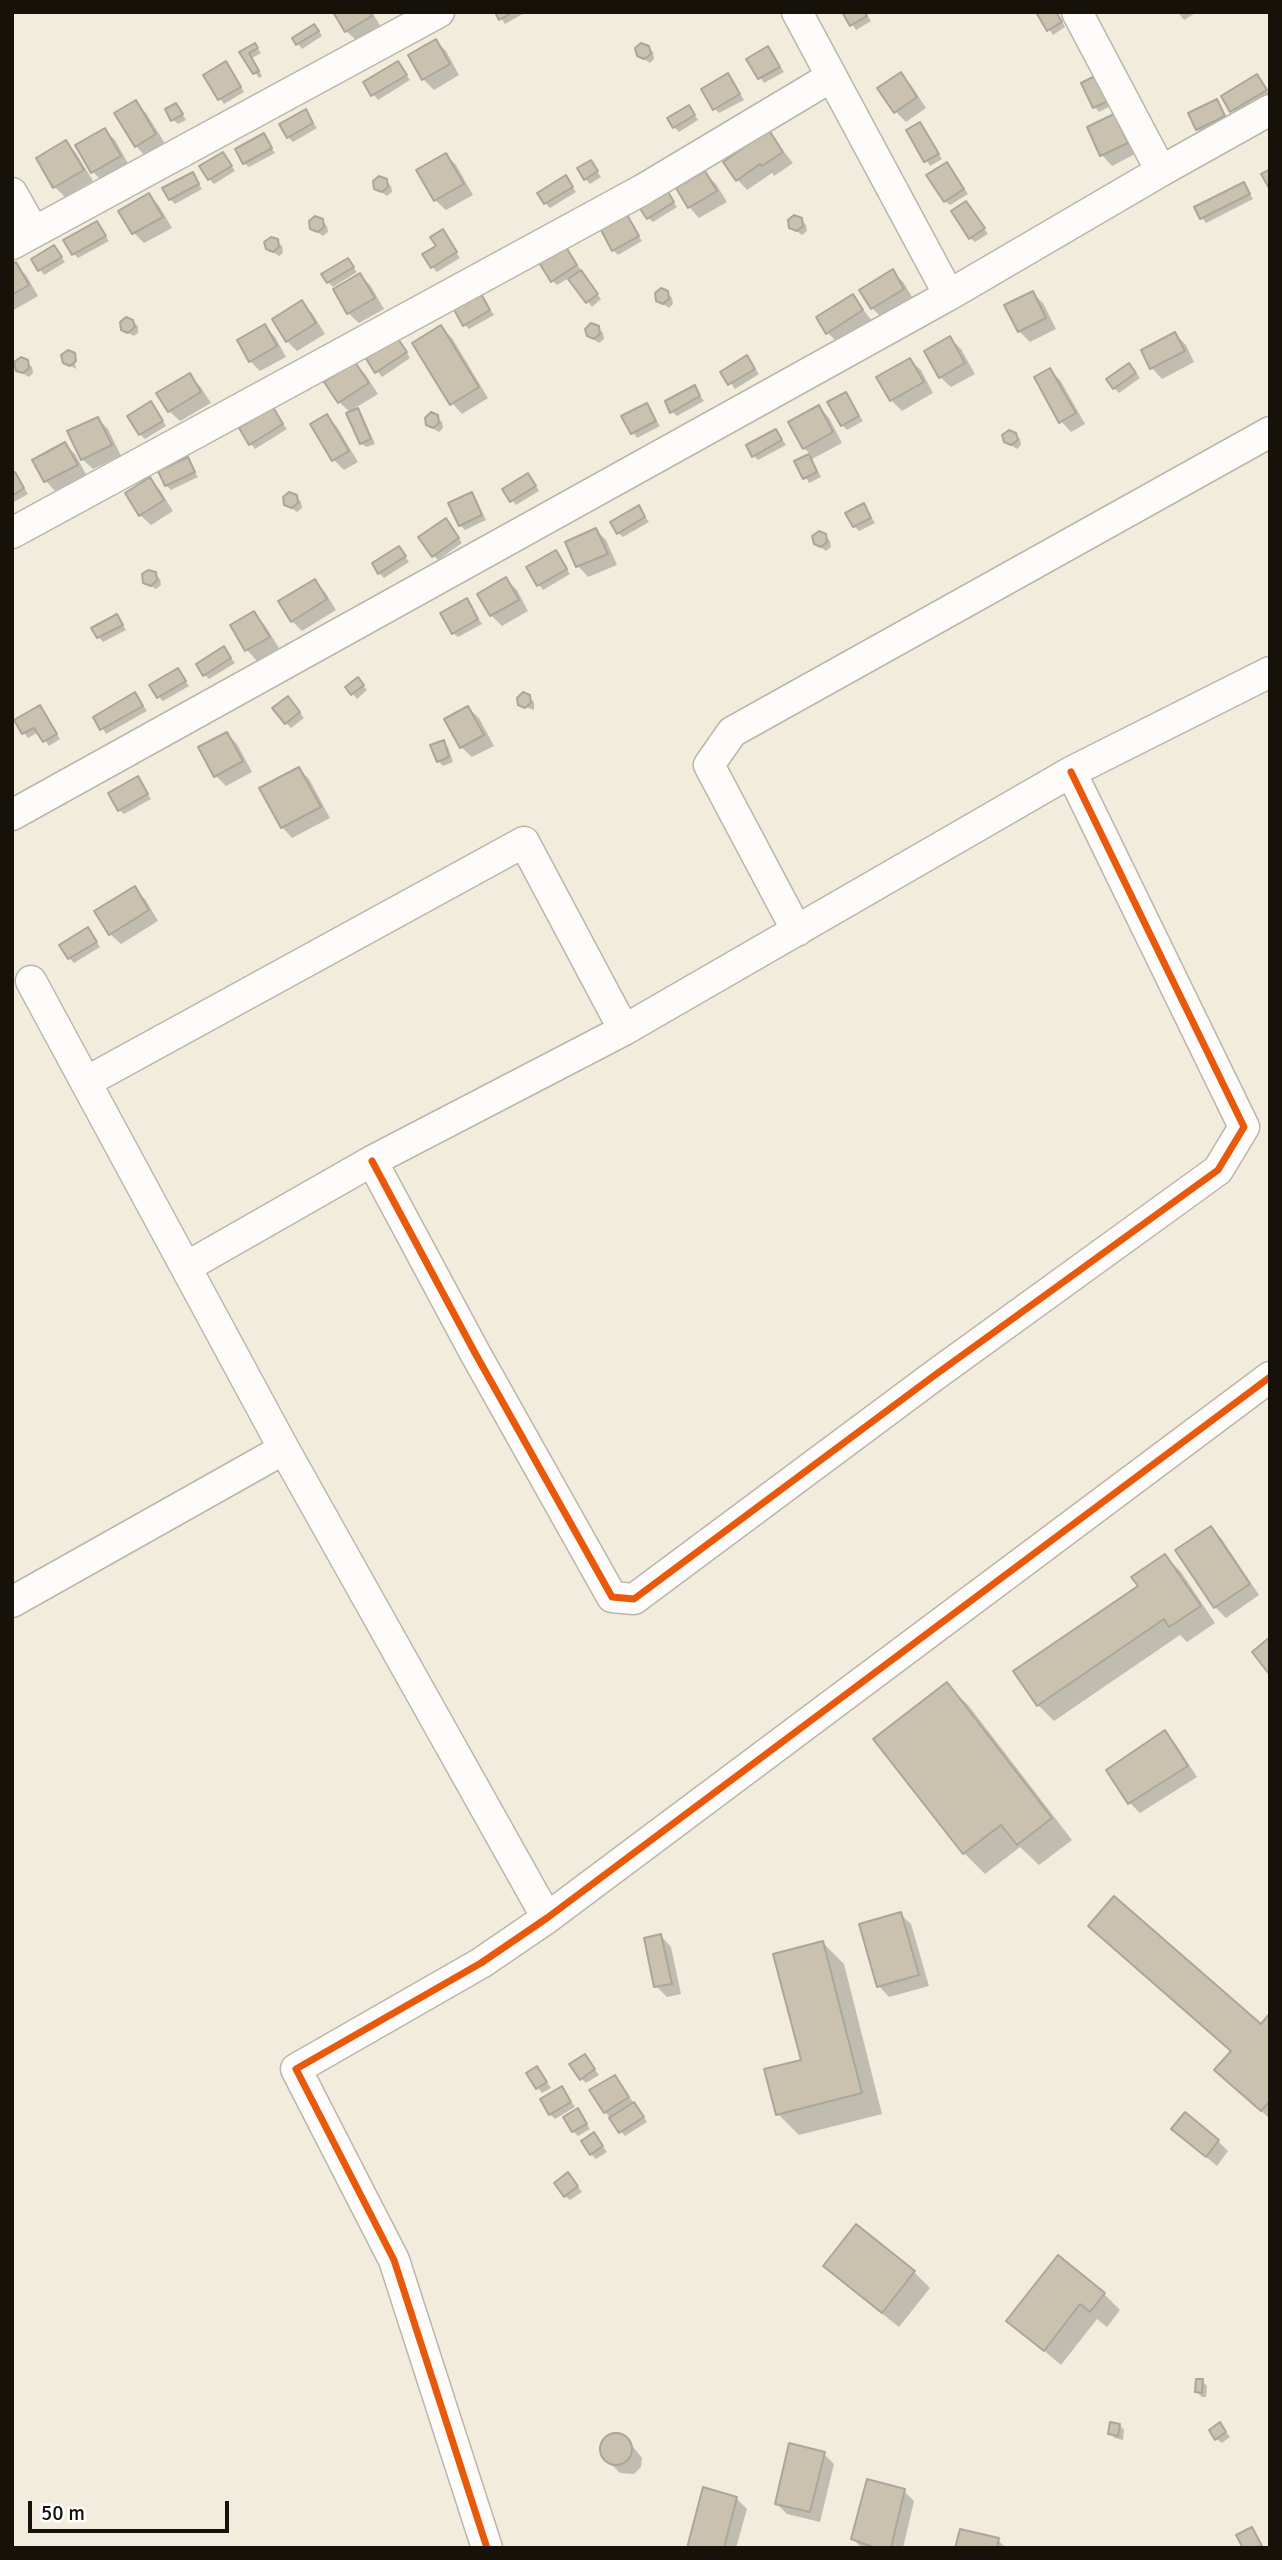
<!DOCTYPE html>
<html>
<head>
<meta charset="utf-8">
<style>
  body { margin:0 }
  #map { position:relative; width:1282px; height:2560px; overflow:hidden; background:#f2ecdc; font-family:Signika,sans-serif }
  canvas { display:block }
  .frame { position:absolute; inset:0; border:14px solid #161209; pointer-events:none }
  .scale { position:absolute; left:28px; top:2501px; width:201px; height:32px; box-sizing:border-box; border:4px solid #161209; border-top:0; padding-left:9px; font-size:21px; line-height:24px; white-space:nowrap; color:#161209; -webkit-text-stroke:5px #fff; paint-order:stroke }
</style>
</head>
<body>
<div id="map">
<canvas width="1282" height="2560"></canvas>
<div class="frame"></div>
<div class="scale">50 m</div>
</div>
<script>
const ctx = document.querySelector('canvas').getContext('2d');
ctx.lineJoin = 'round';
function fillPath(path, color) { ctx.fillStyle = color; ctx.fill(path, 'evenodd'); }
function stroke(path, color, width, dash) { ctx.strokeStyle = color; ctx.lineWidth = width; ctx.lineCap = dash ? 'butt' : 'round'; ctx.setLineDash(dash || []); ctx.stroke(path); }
const shadow = new Path2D(`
  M335,12H372L381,27L357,41L346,31Z
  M497,12H526L505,24Z
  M844,12H865L871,21L856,30Z
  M1038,12H1056L1065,27L1053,35Z
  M1178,12H1197L1184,20Z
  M319,31L322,36L302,49L294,39Z
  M436,41L446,51L459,75L434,90L423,79L410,55Z
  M255,45L261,53L252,58L262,76L259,78L242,52Z
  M648,47L653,52L654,59L650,63L638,55Z
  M768,48L784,72L764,83L749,60Z
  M398,63L410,80L378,100L365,83Z
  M230,68L244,92L224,104L220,99Z
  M900,74L911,85L926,108L906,122L896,112L880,88Z
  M728,76L744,100L719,113L715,109Z
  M1257,77L1270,95L1236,115L1232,110Z
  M1099,83L1111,106L1099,112L1095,107Z
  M1216,101L1228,121L1202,133L1197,129Z
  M135,102L146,113L166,145L146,157L136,146Z
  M180,110L186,120L178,124L173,120Z
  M305,111L317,128L293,142L288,137Z
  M693,112L698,120L679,132L674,127Z
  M1114,116L1124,127L1137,153L1112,166L1102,155L1089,128Z
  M919,124L942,159L930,166L908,131Z
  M104,130L115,140L130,167L103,182L93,172Z
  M769,133L793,163L774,176L772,173L747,190L737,179Z
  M263,136L275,153L249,167L244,163Z
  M66,142L76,153L93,181L65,197L55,187Z
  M223,154L235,171L214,184L209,179Z
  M446,155L456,165L473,195L446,210L435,200Z
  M591,162L601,177L590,184L585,179Z
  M951,169L968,194L950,205L945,201Z
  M705,173L716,184L727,202L699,218L689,207Z
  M192,174L202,189L175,204L170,199Z
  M566,178L576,192L550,208L545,203Z
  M386,181L391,186L392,192L387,196L376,188Z
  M1244,185L1253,199L1206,223L1202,218Z
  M666,192L677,207L653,222L648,218Z
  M149,195L159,206L172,228L144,243L134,233Z
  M966,203L988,234L975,242L970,238Z
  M626,216L642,241L618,255L613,250Z
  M801,220L806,225L807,231L802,235L791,227Z
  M322,221L327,226L328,232L323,236L312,228Z
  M97,223L109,241L78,258L74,254Z
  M443,231L460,258L437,272L432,267Z
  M277,241L282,246L283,253L279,256L268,249Z
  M564,246L581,270L579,271L601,299L592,307L569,278L557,285L552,280Z
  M54,247L65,262L44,275L33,260Z
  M348,260L357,272L333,287L328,282Z
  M15,265L26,275L38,296L12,311V267Z
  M892,271L903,282L914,300L883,319L872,308L862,290Z
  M360,275L370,285L384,309L359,323L348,313Z
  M479,292L494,315L469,329L464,324Z
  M667,292L672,298L673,304L669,308L657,300Z
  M1032,293L1043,303L1056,329L1030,342L1019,331Z
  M853,296L872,321L838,343L827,332Z
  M301,302L312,313L325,334L297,351L287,341Z
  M132,321L138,326V333L134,336L122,329Z
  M265,326L275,337L286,357L260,371L250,361Z
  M441,327L452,338L488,398L462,414L452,403Z
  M598,328L603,333L604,339L599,343L588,335Z
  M1175,334L1186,345L1194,362L1162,379L1152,368L1143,351Z
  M950,338L961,349L975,374L951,387L940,377Z
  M401,343L410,358L382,377L367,358Z
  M74,355L76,369L64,362Z
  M747,358L759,374L735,389L723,372Z
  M910,360L921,370L933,393L902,411L891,400Z
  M27,362L32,367L33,373L29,377L17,370Z
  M355,364L365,374L378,394L355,408L362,415L375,444L366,447L361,443L351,413L339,402Z
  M1050,370L1060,380L1085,424L1071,432L1061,421Z
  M1134,370L1140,378L1119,393L1114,388Z
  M190,376L200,386L211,403L180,421L169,411Z
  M694,387L704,401L677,416L672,412Z
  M846,394L863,421L847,430L842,425Z
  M646,405L660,426L637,438L623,417Z
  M819,407L829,418L842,443L812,459L821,477L809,483L797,462L811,455L804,448Z
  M155,408L166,426L145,439L140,434Z
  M273,410L287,429L255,449L251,444Z
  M327,416L337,427L358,462L344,470L334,460Z
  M437,417L442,422L443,428L439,432L427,425Z
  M98,419L108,429L121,456L93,469L82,459Z
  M776,431L786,445L758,460L754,456Z
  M1015,434L1020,439L1021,445L1017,449L1006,442Z
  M65,444L75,454L87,476L56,492L46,481L34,460Z
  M187,459L198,477L171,490L166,485Z
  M15,474L28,494L12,503V475Z
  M150,480L160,490L173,511L151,525L140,515Z
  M532,480L539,491L516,505L512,500Z
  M472,494L476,499L486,520L465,530L460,525Z
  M296,496L301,502L302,508L297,512L286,504Z
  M863,505L875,523L859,531L854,526Z
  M638,507L649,522L623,537L618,533Z
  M450,525L462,543L438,560L433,555Z
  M596,530L606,540L617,565L588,577L578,566L567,542Z
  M825,535L830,541L831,547L826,551L815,543Z
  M399,548L409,562L384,578L379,573Z
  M556,552L570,574L543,590L539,585Z
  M155,574L160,579L161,585L156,589L145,582Z
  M506,579L517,590L528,611L502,626L491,615L480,594Z
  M314,581L325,592L336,610L302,631L292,621Z
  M467,600L482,624L458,637L453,633Z
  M253,613L264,624L279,648L257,661L247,650L232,626Z
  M117,616L126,630L103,642L99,637Z
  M223,648L235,663L209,679L205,675Z
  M177,670L189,686L163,701L159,697Z
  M362,684L367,690L357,699L348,688Z
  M135,694L147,711L106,734L95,717Z
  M529,697L534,702V710L521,705Z
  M293,703L304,718L291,728L286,723Z
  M40,707L60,739L49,746L39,732L28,738L24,733Z
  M468,708L479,718L494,746L472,757L461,747Z
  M227,734L237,744L252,772L226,786L216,776Z
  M443,742L448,747L453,762L443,766L438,761Z
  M299,769L309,779L330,818L292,838L282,827Z
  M137,778L151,799L124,814L119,810Z
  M134,889L145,899L158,921L121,944L110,934Z
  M88,929L100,947L74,963L69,958Z
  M1211,1528L1221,1538L1259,1595L1226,1618L1215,1607L1177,1550Z
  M1165,1556L1181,1572L1215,1623L1187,1642L1180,1635L1054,1721L1038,1705Z
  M946,1684L968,1705L1072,1840L1039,1865L1020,1847L985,1874L964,1853L876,1739Z
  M1165,1733L1175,1743L1197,1777L1140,1813L1130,1803L1108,1771Z
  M900,1914L911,1924L929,1986L889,1997L879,1986Z
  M1090,1926L1261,2026L1270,2016V2119L1217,2070L1232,2052Z
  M661,1936L671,1947L681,1994L667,1997L656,1986Z
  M823,1943L844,1964L882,2114L799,2135L778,2114L803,2061Z
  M585,2056L599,2075L586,2083L581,2078Z
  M537,2068L551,2088L542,2093L538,2088Z
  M619,2082L647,2122L625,2136L605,2112Z
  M562,2088L575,2107L555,2119L550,2114Z
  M578,2111L590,2129L578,2136L573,2131Z
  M1173,2129L1218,2141L1228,2151L1217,2166Z
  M594,2135L607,2152L596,2159L591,2154Z
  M572,2179L582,2192L570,2200L565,2196Z
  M826,2266L914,2272L930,2288L899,2327L842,2282Z
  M1104,2294L1120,2310L1107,2327L1097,2319L1061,2365L1009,2321Z
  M1202,2381L1207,2386L1206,2397H1202L1197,2392Z
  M1220,2424L1230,2437L1222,2443L1217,2439Z
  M1120,2425L1124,2430L1123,2440L1115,2438L1110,2434Z
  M617,2434L626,2438L642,2458L641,2467L634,2474L620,2473L609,2462L602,2449L604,2440Z
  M824,2454L834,2464L820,2522L787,2514L776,2503Z
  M904,2491L914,2501L903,2548H862L853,2539Z
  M736,2498L747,2509L736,2548H689Z
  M998,2540L1006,2548H957Z`);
const building = new Path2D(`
  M333,12H369L372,16L345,32Z
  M495,12H513L499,20Z
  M842,12H865L867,16L850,26Z
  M1036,12H1056L1062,22L1047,31Z
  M314,24L319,31L296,45L292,38Z
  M436,39L450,64L422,80L408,55Z
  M255,43L258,48L249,53L259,71L253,74L239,52Z
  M641,43L649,46L651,54L644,59L637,56L635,48Z
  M768,46L780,67L758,79L746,59Z
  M226,61L241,87L218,100L203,75Z
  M398,61L407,75L371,96L363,82Z
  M901,72L917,97L894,113L877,88Z
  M728,73L740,94L713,110L701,89Z
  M1257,74L1267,90L1230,112L1221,96Z
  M1095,76L1108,101L1093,108L1081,83Z
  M1217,99L1225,116L1196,130L1188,113Z
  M136,100L156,134L135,147L114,113Z
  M176,103L183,114L171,121L165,109Z
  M689,105L695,115L673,128L667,118Z
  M306,109L313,123L287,138L279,124Z
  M1114,114L1128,143L1100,156L1087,127Z
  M920,122L939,154L924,162L906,130Z
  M105,128L121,156L91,173L75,145Z
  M769,130L783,152L762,166L760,164L736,181L723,162Z
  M264,133L272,148L243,164L235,149Z
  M66,140L84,170L53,188L36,158Z
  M223,152L232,166L208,180L199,166Z
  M446,153L464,184L434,201L416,170Z
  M591,160L598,171L584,180L577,168Z
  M947,162L964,189L944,202L926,175Z
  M1270,169V187L1269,188L1261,174Z
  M705,171L717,191L688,208L676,188Z
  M193,172L199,184L169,200L162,188Z
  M566,175L573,187L544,204L537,193Z
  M379,176L387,179L388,187L382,192L374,189L373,181Z
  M1244,182L1250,194L1200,219L1194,207Z
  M667,190L674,202L647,219L639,207Z
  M149,193L163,217L132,234L118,211Z
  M966,201L985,228L969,239L951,211Z
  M626,213L639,236L612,251L600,228Z
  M794,215L802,218L803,226L797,231L789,228L788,220Z
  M315,216L323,219L324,227L318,232L310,229L309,221Z
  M97,221L106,236L72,255L63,240Z
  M443,229L457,252L431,268L422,254L436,246L430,237Z
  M271,237L278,239L279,247L273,252L266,249L264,242Z
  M564,244L577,265L551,282L538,261Z
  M54,245L62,257L38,271L31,259Z
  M348,258L354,267L327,283L321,274Z
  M16,262L29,285L12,295V265Z
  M893,269L904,289L871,309L859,290Z
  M581,270L598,294L586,303L568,279Z
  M360,273L375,298L347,314L333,289Z
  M661,288L668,291L669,299L663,304L656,301L655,293Z
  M479,290L490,310L463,326L452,306Z
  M1033,291L1046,318L1018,332L1004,305Z
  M853,294L863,310L826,334L816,317Z
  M302,300L316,323L286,342L272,319Z
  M126,317L133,320L135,327L128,333L121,330L120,322Z
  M591,323L599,326L600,334L594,339L587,336L585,329Z
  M265,324L277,346L249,362L237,340Z
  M441,325L479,387L450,405L412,343Z
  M1175,332L1185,351L1150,369L1141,350Z
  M396,336L407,352L375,373L365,357Z
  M950,336L965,363L939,378L924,351Z
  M68,350L75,353L76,361L70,366L63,363L61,355Z
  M747,355L755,369L728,385L720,372Z
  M21,357L28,360L29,368L23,373L16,371L14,362Z
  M910,358L924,382L890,401L876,377Z
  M355,362L369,383L338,403L324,382Z
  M1129,363L1136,373L1113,389L1106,379Z
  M1050,368L1076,413L1059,423L1034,377Z
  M190,373L201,392L168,412L156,393Z
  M695,385L700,396L670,413L665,401Z
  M846,392L859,416L841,426L827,402Z
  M151,401L163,421L139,435L127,416Z
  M647,403L656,421L631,434L621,416Z
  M819,405L833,432L803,449L788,422Z
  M273,407L283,424L249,445L239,428Z
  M358,408L371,439L360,444L346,413Z
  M431,412L438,415L439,423L433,428L426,425L425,418Z
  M327,414L349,451L332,461L310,424Z
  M98,417L112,445L81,460L67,431Z
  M776,429L782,440L752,457L746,445Z
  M1009,430L1016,433L1018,440L1011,445L1004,442L1002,435Z
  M65,442L78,465L44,482L32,460Z
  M809,454L817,472L803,479L794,461Z
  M188,457L195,472L165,486L158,471Z
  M15,472L24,488L12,496V473Z
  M528,473L536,486L510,502L502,489Z
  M150,477L164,500L139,516L125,493Z
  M289,492L297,495L298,503L292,508L284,505L283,497Z
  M472,492L482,515L459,526L448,503Z
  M864,503L871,518L853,527L845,513Z
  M639,505L645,517L617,534L610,522Z
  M446,518L459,538L432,557L418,537Z
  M596,528L608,554L576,567L565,542Z
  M819,531L826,534L827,542L821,547L814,544L812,536Z
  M399,546L406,556L378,574L372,563Z
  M556,550L567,569L537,586L526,567Z
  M148,570L156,572L157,580L151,586L143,583L142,574Z
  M506,577L519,600L490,616L477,594Z
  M315,579L327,599L291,622L278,601Z
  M467,598L478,619L452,634L440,613Z
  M254,611L270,637L245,651L230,625Z
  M117,614L123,625L97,638L91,628Z
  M224,646L231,658L203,676L196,664Z
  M178,668L186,681L157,698L149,685Z
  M358,677L364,685L351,695L345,687Z
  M135,692L143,706L100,730L93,717Z
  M523,692L530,695L531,703L525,708L518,705L517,698Z
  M288,696L300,712L285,724L272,708Z
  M40,705L57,734L43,742L34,728L22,734L14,720Z
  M468,706L484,735L460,748L444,719Z
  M227,732L243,761L214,777L198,747Z
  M444,740L449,757L437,762L430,745Z
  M299,767L321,807L281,828L259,788Z
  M138,776L148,794L118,811L108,793Z
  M135,886L149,910L109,935L94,911Z
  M88,927L97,942L68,959L59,945Z
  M1211,1526L1250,1584L1214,1608L1175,1550Z
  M1165,1554L1201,1606L1169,1627L1164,1619L1037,1706L1013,1671L1138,1586L1131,1577Z
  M1270,1637V1673L1269,1674L1252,1652Z
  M947,1682L1052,1818L1017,1845L1001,1825L963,1854L873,1739Z
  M1165,1730L1188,1766L1128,1804L1106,1770Z
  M1114,1896L1261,2024L1270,2013V2101L1261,2111L1214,2070L1231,2051L1088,1926Z
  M901,1912L919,1975L877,1987L859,1924Z
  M661,1934L672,1984L654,1987L644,1938Z
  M823,1941L862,2093L776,2115L764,2069L801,2060L773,1954Z
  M585,2054L595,2069L580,2080L569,2064Z
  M537,2066L547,2082L536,2089L526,2073Z
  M615,2075L629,2097L604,2113L589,2090Z
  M562,2086L571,2102L549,2115L540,2099Z
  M634,2102L644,2117L619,2133L609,2118Z
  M578,2108L587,2124L572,2132L563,2117Z
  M1185,2112L1219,2140L1206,2157L1171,2129Z
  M594,2132L603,2146L590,2155L581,2141Z
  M568,2172L578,2186L564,2197L554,2183Z
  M856,2224L915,2271L882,2313L823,2266Z
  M1058,2255L1105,2293L1090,2312L1080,2304L1044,2351L1006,2321Z
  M1196,2379H1203L1202,2393L1195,2392Z
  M1110,2422L1120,2424L1118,2436L1108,2434Z
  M1220,2422L1226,2432L1215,2440L1209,2430Z
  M600 2449a16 16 0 1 1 32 0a16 16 0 1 1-32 0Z
  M789,2443L825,2452L810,2512L775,2504Z
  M867,2479L905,2489L891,2548H876L851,2539Z
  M703,2487L737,2497L724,2548H687Z
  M1252,2527L1262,2546L1243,2548L1236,2535Z
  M960,2529L999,2538L997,2548H955Z`);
const minor = new Path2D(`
  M797,12L949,295
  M1161,171L1270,110
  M12,193L34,232
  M12,244L439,12
  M12,533L642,190L831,77
  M12,815L949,295L1161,171L1077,12
  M797,931L709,765L732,732L1270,432
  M31,981L284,1449L547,1918
  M86,1082L524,842L624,1030
  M372,1161L475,1353L612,1597L634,1599L935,1375L1218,1170L1244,1127L1071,772
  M188,1266L372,1161L624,1030L1071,772L1270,672
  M12,1602L284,1449
  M487,2548L394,2260L296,2069L481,1963L547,1918L1270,1377`);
const cycleway = new Path2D(`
  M372,1161L475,1353L612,1597L634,1599L935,1375L1218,1170L1244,1127L1071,772
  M487,2548L394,2260L296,2069L481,1963L547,1918L1270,1377`);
fillPath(shadow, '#0003');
fillPath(building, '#cac2af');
stroke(building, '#aaa69a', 2);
stroke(minor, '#bab6a9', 33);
stroke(minor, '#fdfcfa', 30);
stroke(cycleway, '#e8590c', 7);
</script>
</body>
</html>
